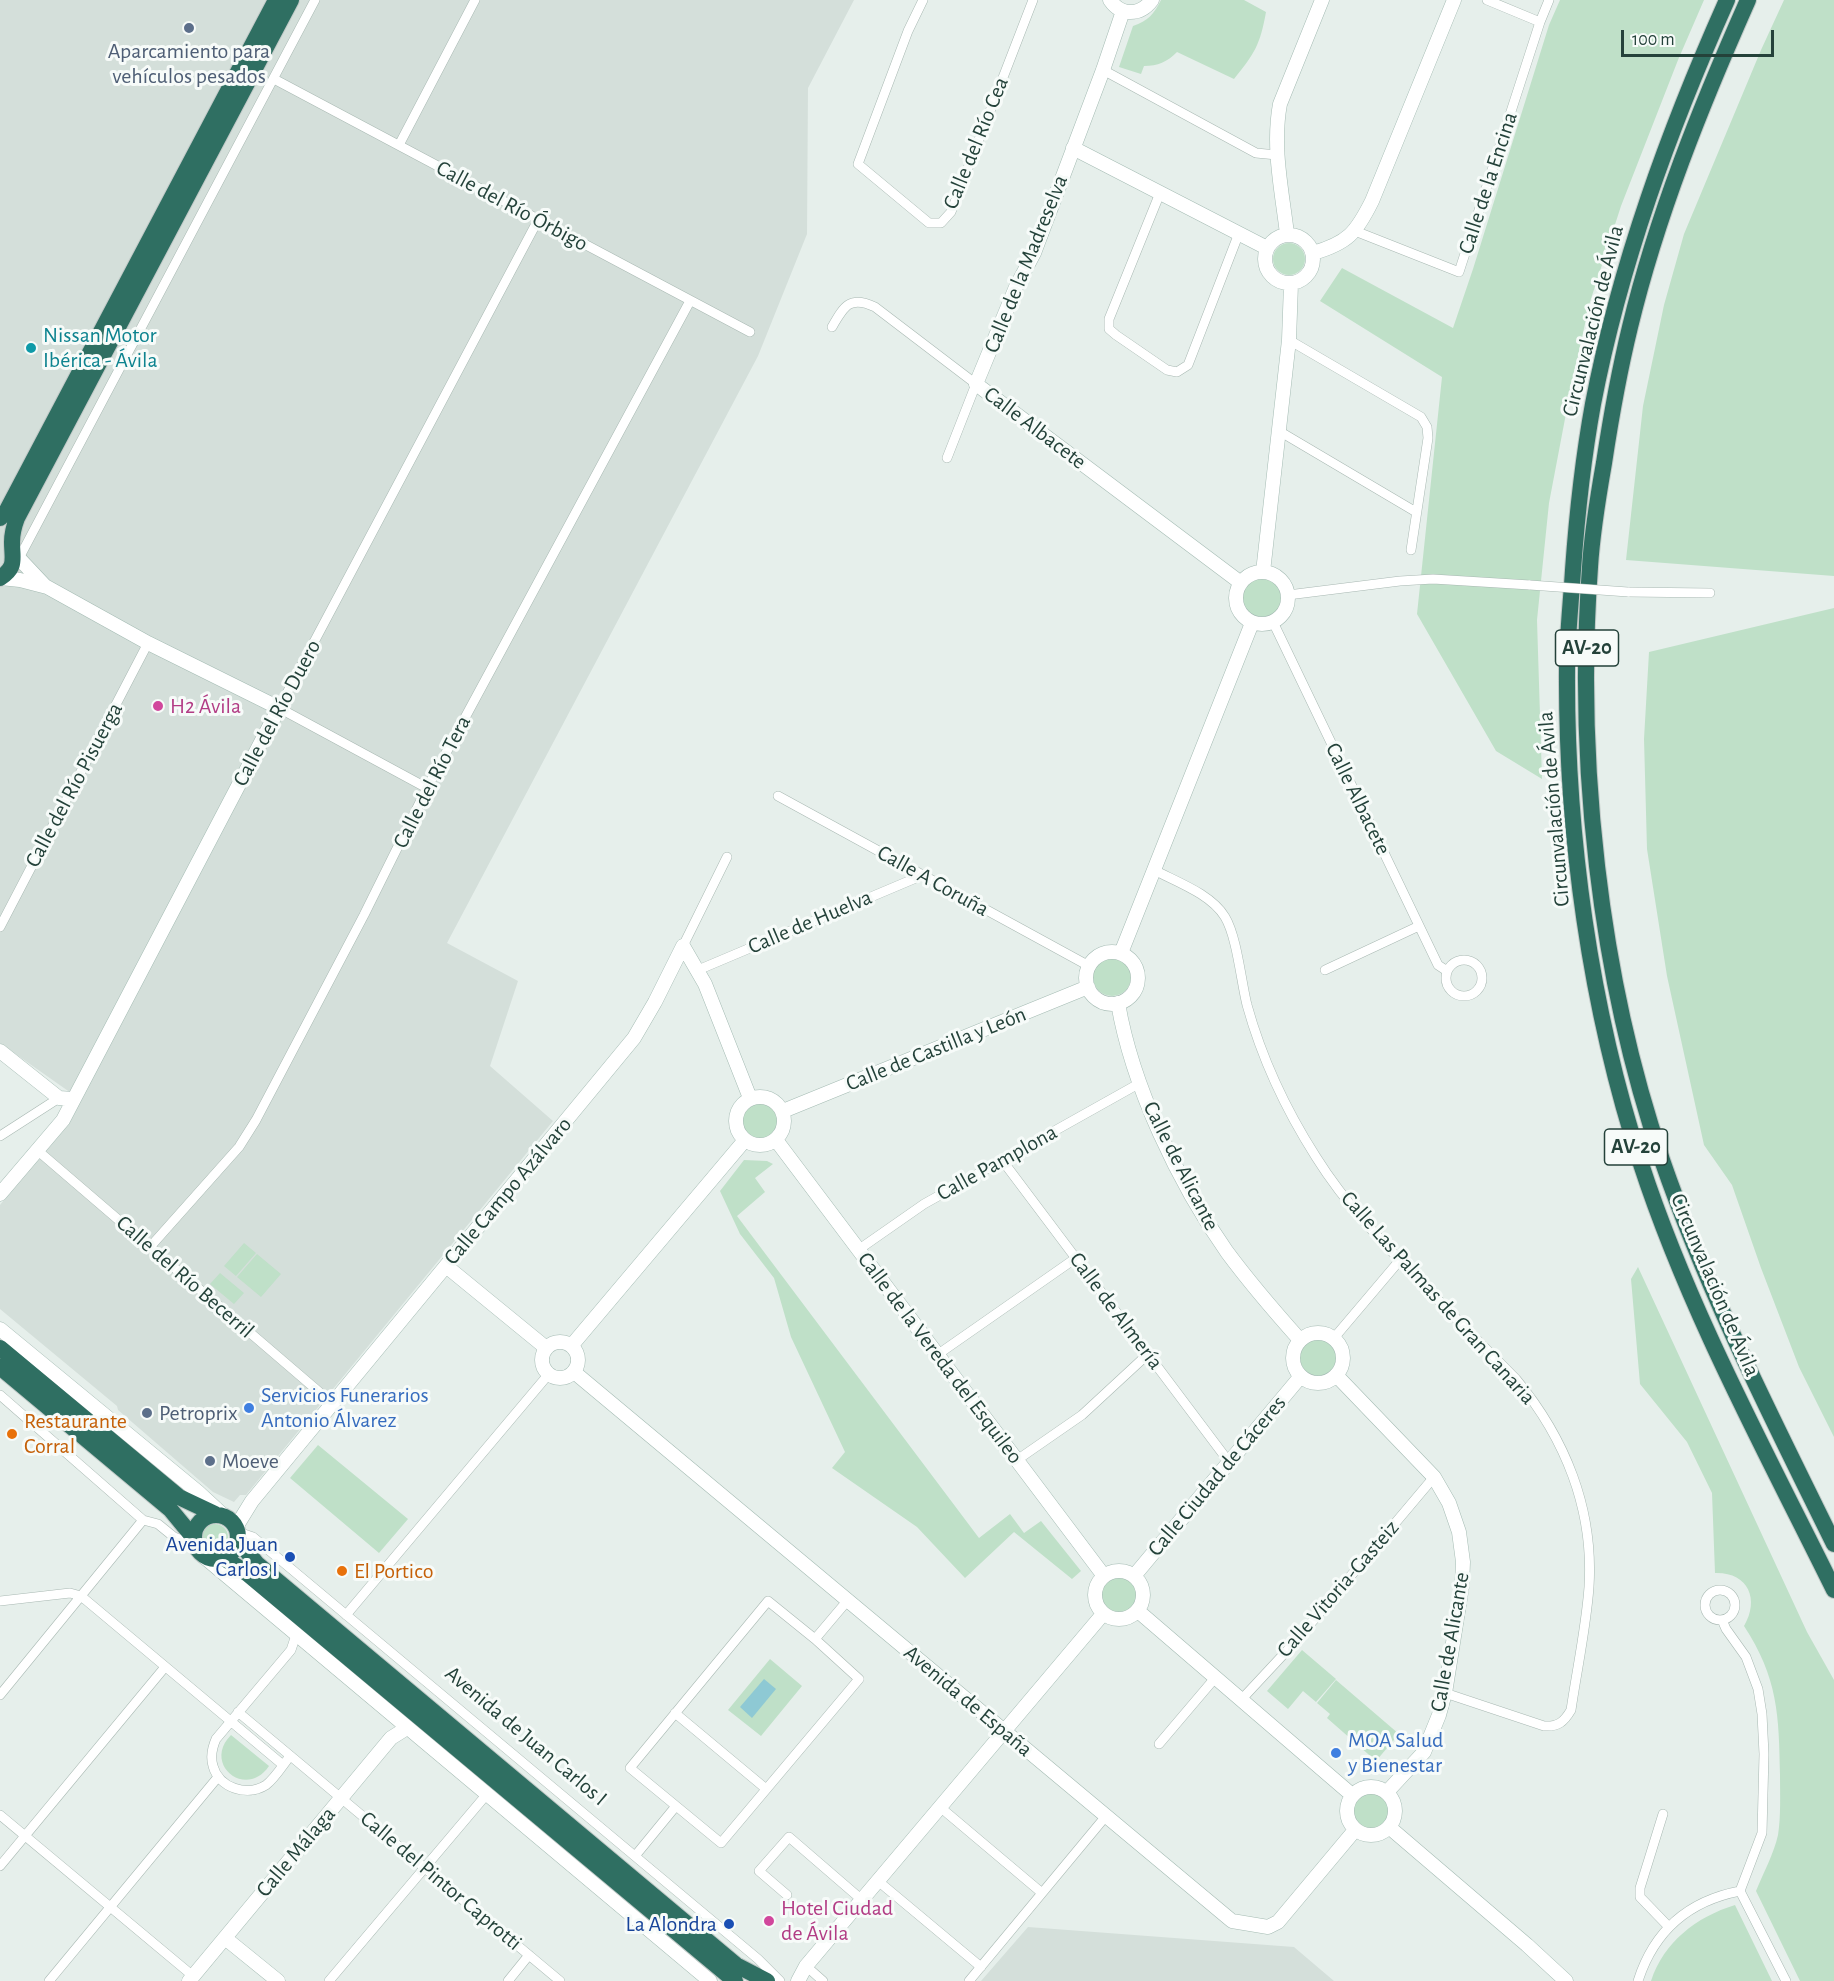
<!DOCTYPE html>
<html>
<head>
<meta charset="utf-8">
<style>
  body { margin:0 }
  #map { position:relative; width:1834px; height:1981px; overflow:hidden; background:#e6efeb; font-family:"Alegreya Sans",sans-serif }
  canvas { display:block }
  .scale { position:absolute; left:1621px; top:30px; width:153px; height:27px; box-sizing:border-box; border:3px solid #24423a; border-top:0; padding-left:8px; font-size:18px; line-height:21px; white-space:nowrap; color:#24423a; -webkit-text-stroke:4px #f7fbf9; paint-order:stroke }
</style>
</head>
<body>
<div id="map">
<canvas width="1834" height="1981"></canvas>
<div class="scale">100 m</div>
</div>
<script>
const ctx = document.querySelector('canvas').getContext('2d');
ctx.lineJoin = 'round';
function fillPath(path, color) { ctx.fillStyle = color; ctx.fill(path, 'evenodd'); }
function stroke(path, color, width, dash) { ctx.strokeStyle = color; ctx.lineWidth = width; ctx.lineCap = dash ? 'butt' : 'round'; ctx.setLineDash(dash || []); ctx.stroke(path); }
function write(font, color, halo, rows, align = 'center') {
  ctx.font = font + ' "Alegreya Sans",sans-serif'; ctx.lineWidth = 6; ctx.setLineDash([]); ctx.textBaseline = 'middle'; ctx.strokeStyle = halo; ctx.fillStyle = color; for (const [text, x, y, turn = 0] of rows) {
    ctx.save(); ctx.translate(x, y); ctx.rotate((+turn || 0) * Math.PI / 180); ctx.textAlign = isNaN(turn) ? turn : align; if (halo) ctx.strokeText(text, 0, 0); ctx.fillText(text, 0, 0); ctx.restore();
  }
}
const built = new Path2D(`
  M0,0H854L808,88L807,234L758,356L447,943L518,981L490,1066L553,1121L246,1495H240L234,1502L213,1492L118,1410L117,1406L0,1309V1205L81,1100L0,1043Z
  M1028,1927L1294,1947L1334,1981H981Z`);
const green = new Path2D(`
  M1161,0H1244L1266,12C1260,45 1255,53 1234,79L1177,52C1167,62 1158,66 1144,66L1141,74L1119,67L1133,26C1148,21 1154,14 1161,0Z
  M1560,0H1704L1678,60L1621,206L1589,305L1568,403L1549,503L1537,620L1542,779L1496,751L1417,614L1442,377L1320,301L1342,268L1453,328L1473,269L1549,25Z
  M1784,0H1834V576L1626,560L1643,406L1664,305L1684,234L1761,50Z
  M1273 259a16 16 0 1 1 32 0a16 16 0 1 1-32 0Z
  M1241 598a20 20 0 1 1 40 0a20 20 0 1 1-40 0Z
  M1834,608V1437L1799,1367L1761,1268L1732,1185L1704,1145L1667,976L1647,849L1644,739L1649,652Z
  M1093 977a19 19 0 1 1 38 0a19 19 0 1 1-38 0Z
  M741 1121a19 19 0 1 1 38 0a19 19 0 1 1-38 0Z
  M744,1160L767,1161L773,1164L755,1178L765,1192L737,1216L979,1538L1010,1514L1024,1533L1041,1521L1081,1571L1072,1579L1014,1532L965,1578L917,1527L832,1468L845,1452L791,1337L774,1278L740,1234L720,1191Z
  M244,1243L256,1253L236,1276L224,1266Z
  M257,1254L281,1274L261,1297L237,1277Z
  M1638,1267L1807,1632L1834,1680V1981H1800L1756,1891C1763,1874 1774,1853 1778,1835C1781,1817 1780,1794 1780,1775C1779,1715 1778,1678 1744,1626C1760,1599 1748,1572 1715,1573L1712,1493L1687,1442L1640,1384L1631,1279Z
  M220,1273L244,1293L234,1304L210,1284Z
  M1300 1358a19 19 0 1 1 38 0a19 19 0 1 1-38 0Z
  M318,1445L408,1519L379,1553L290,1478Z
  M202 1537a13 13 0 1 1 26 0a13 13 0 1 1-26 0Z
  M1100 1595a19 19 0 1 1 38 0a19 19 0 1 1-38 0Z
  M1302,1650L1336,1679L1316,1702L1303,1691L1288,1709L1267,1691Z
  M770,1659L802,1686L761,1736L728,1710Z
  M1336,1680L1399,1734L1376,1761L1327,1718L1330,1714L1317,1703Z
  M231,1735L269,1766C246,1800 202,1764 231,1735Z
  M1352 1811a19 19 0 1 1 38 0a19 19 0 1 1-38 0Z
  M1735,1905L1772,1981H1651C1664,1942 1696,1917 1735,1905Z`);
const water = new Path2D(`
  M764,1679L776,1689L752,1718L740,1707Z`);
const street = new Path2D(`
  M923,0L908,31L858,164L929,223H941L951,212L1033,0
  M1487,0L1540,22
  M1103,70L1256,153L1277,155
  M274,79L750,332
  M399,145L475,0
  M1160,193L1109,319V329L1116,335L1167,370L1177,372L1188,365L1239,233
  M1355,231L1459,272L1540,22L1549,0
  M832,327C844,306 850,295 875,307L976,384L947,458
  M1289,340L1421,417L1427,427L1428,438L1411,550
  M1279,431L1416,512
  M17,562L315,0
  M1628,592L1710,593
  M1288,595L1400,581L1433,579L1530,585
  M1273,622L1438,965L1447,971
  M427,788L279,708L538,220
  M778,796L1089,966
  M1154,870C1177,882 1211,894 1225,917C1237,937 1241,981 1247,1005C1262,1059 1286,1110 1316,1157C1346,1205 1385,1245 1424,1285C1454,1317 1485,1348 1516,1379C1565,1438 1594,1509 1589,1587C1586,1628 1577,1669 1571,1710C1564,1722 1558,1727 1544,1726L1445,1693
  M0,927L148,643
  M683,946L727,857
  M1446 978a18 18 0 1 1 36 0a18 18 0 1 1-36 0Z
  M698,970L923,875
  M1325,970L1419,926
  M0,1136L59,1098
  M37,1150L332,1403
  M1002,1160L1229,1462
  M150,1247L239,1147L256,1120L364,915L427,788L690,301
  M858,1250L924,1204L1140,1083
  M1334,1338L1400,1260
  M937,1355L1076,1258
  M0,1395L143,1520L158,1524L174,1537L194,1545
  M1017,1460L1082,1415L1148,1354
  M238,1532L253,1537L758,1959L780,1981
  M1705 1605a15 15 0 1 1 30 0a15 15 0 1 1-30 0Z
  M0,1601L70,1593L81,1596L283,1765
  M768,1601L815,1639L859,1679L721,1843L630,1768Z
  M346,1615L548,1375
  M1722,1620L1726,1629L1746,1657L1758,1689L1762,1714L1764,1754L1762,1833L1740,1891
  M815,1639L848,1600
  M0,1695L143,1520
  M1241,1700L1295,1642L1434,1477
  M238,1712L560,1981
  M675,1713L765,1788
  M1159,1744L1215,1678
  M287,1760C281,1768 274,1779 266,1785C247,1797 219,1788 213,1766C210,1756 212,1748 216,1739L291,1650L296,1635
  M940,1807L1042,1893
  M1663,1814L1640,1888V1897L1668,1926
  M0,1815L193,1976
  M635,1856L676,1806
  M0,1866L165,1667
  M878,1881L981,1967
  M1740,1891L1786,1981
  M787,1895L759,1871L789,1837L862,1900
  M806,1966L823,1981
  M49,1981L218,1777
  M329,1981L487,1794
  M508,1981L529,1955
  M969,1981L1106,1816
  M1638,1981C1654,1931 1688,1901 1740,1891`);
const secondary = new Path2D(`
  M1110,0C1121,16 1140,16 1152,0
  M1123,11L1103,70L1034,253L1016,287L976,384L1241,583
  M1073,148L1267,248
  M1287,234C1282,191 1272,147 1280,104L1322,0
  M1265 259a24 24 0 1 1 48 0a24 24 0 1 1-48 0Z
  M1313,253C1348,243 1356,233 1372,201L1454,0
  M13,552L45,586
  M1263,572L1289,340L1291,284
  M1236 598a26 26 0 1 1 52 0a26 26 0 1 1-52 0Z
  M0,578L20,580L47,587L148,643L279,708L63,1120L0,1194
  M683,946L705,984L750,1098
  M1086 978a26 26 0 1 1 52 0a26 26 0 1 1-52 0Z
  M1121,953L1252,623
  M1118,1003C1132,1086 1179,1184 1227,1252C1250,1283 1275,1312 1300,1340
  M0,1051L59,1098L73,1099
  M736 1121a24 24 0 1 1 48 0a24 24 0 1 1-48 0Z
  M783,1111L1088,987
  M776,1140L1104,1576
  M446,1266L545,1347
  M0,1329L198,1492L224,1516
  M1293 1358a25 25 0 1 1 50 0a25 25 0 1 1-50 0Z
  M542 1360a18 18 0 1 1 36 0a18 18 0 1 1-36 0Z
  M572,1345L745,1140
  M574,1372L1232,1921L1268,1927L1278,1922L1355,1830
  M1336,1375L1434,1477L1449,1503L1459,1532L1463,1562L1462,1586L1445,1693L1439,1715L1424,1752L1387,1792
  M236,1527L252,1501L634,1038L655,1002L683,946
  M203,1556L710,1981
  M1095 1595a24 24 0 1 1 48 0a24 24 0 1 1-48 0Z
  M1134,1576L1301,1376
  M1138,1611L1352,1795
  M1347 1811a24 24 0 1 1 48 0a24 24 0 1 1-48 0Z
  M1389,1827L1527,1945L1566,1981
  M225,1938L278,1981
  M189,1981L391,1738L407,1728
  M798,1981L806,1966L1103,1614`);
const highway = new Path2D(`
  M1727,0C1669,130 1620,264 1593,404C1583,459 1577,514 1573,570C1571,603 1567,637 1567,670C1566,834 1590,1008 1641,1164C1689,1311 1766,1452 1834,1590
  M1748,0C1701,106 1657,215 1630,327C1619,372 1611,417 1604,463C1598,497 1592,533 1590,567C1576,760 1599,976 1662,1160C1708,1293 1772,1418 1834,1544
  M0,518L6,512L276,0
  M0,578C17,567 12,559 12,542C12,533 14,526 17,518L291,0
  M0,1348L179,1497L215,1514
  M0,1367L170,1509L193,1537
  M194 1537a22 22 0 1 1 44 0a22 22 0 1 1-44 0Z
  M238,1540L257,1564L736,1965L767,1981
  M224,1558L248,1574L735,1981`);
const streetBridge = new Path2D(`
  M1530,585L1628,592`);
const markers = [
  [189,28,6,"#5c6f8a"],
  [31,348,6,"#0f9aa8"],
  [158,706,6,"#d1479c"],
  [249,1408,6,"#3f7fe0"],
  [147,1413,6,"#5c6f8a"],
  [12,1434,6,"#e8710a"],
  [210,1461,6,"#5c6f8a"],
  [290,1557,6,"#1a4fb4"],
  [342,1571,6,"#e8710a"],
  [1336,1753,6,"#3f7fe0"],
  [769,1921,6,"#d1479c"],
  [729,1924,6,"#1a4fb4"]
];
const shields = [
  [1587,648,63],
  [1636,1147,63]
];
const shieldNames = [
  ["AV-20",1587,648],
  ["AV-20",1636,1147]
];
const serviceNames = [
  ["Aparcamiento para",189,51,"center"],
  ["vehículos pesados",189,76,"center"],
  ["Petroprix",159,1413],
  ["Moeve",222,1461]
];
const streetNames = [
  ["Calle del Río Cea",976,143,-68],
  ["Calle de la Encina",1488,183,-72],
  ["Calle del Río Órbigo",512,206,28],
  ["Calle de la Madreselva",1026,264,-68],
  ["Circunvalación de Ávila",1593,321,-76],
  ["Calle Albacete",1035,428,37],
  ["Calle del Río Duero",277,713,-62],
  ["Calle del Río Tera",432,782,-63],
  ["Calle del Río Pisuerga",74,785,-62],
  ["Calle Albacete",1358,799,64],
  ["Circunvalación de Ávila",1554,809,-95],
  ["Calle A Coruña",933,881,29],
  ["Calle de Huelva",810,922,-23],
  ["Calle de Castilla y León",936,1049,-22],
  ["Calle Pamplona",997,1163,-29],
  ["Calle de Alicante",1181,1166,63],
  ["Calle Campo Azálvaro",508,1191,-50],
  ["Calle del Río Becerril",185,1277,41],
  ["Circunvalación de Ávila",1715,1285,67],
  ["Calle Las Palmas de Gran Canaria",1438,1298,48],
  ["Calle de Almería",1116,1311,53],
  ["Calle de la Vereda del Esquileo",940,1358,53],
  ["Calle Ciudad de Cáceres",1217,1476,-50],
  ["Calle Vitoria-Gasteiz",1338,1589,-49],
  ["Calle de Alicante",1450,1642,-80],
  ["Avenida de España",968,1701,40],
  ["Avenida de Juan Carlos I",526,1736,40],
  ["Calle Málaga",296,1852,-50],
  ["Calle del Pintor Caprotti",441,1881,40]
];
const cultureNames = [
  ["Nissan Motor",43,335],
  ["Ibérica - Ávila",43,360]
];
const hotelNames = [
  ["H2 Ávila",170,706],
  ["Hotel Ciudad",781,1908],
  ["de Ávila",781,1933]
];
const shopNames = [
  ["Servicios Funerarios",261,1395],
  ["Antonio Álvarez",261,1420],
  ["MOA Salud",1348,1740],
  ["y Bienestar",1348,1765]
];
const foodNames = [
  ["Restaurante",24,1421],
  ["Corral",24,1446],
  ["El Portico",354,1571]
];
const transitNames = [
  ["Avenida Juan",278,1544],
  ["Carlos I",278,1569],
  ["La Alondra",717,1924]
];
fillPath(built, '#d4dfda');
fillPath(green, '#bfe0c8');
fillPath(water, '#8ec9d4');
stroke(street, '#a8b8b2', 10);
stroke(secondary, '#a4bbb3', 15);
stroke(highway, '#c2cac8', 18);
stroke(street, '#fff', 9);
stroke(secondary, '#fff', 14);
stroke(highway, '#2f6f62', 16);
stroke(streetBridge, '#a8b8b2', 10, []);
stroke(streetBridge, '#fff', 9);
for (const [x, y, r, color] of markers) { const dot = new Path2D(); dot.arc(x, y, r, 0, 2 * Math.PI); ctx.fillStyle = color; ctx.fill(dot); stroke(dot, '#f7fbf9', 2); }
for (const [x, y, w] of shields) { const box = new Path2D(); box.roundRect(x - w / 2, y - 18, w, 36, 4.5); ctx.fillStyle = '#f7fbf9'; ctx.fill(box); stroke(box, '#24423a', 1.5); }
write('bold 21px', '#24423a', null, shieldNames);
write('22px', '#4e5e75', '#f7fbf9', serviceNames, 'left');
write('22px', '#24423a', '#f7fbf9', streetNames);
write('22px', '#0d838f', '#f7fbf9', cultureNames, 'left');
write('22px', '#b23c85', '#f7fbf9', hotelNames, 'left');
write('22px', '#366cbe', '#f7fbf9', shopNames, 'left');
write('22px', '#c56008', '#f7fbf9', foodNames, 'left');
write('22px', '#164399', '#f7fbf9', transitNames, 'right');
</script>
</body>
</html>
